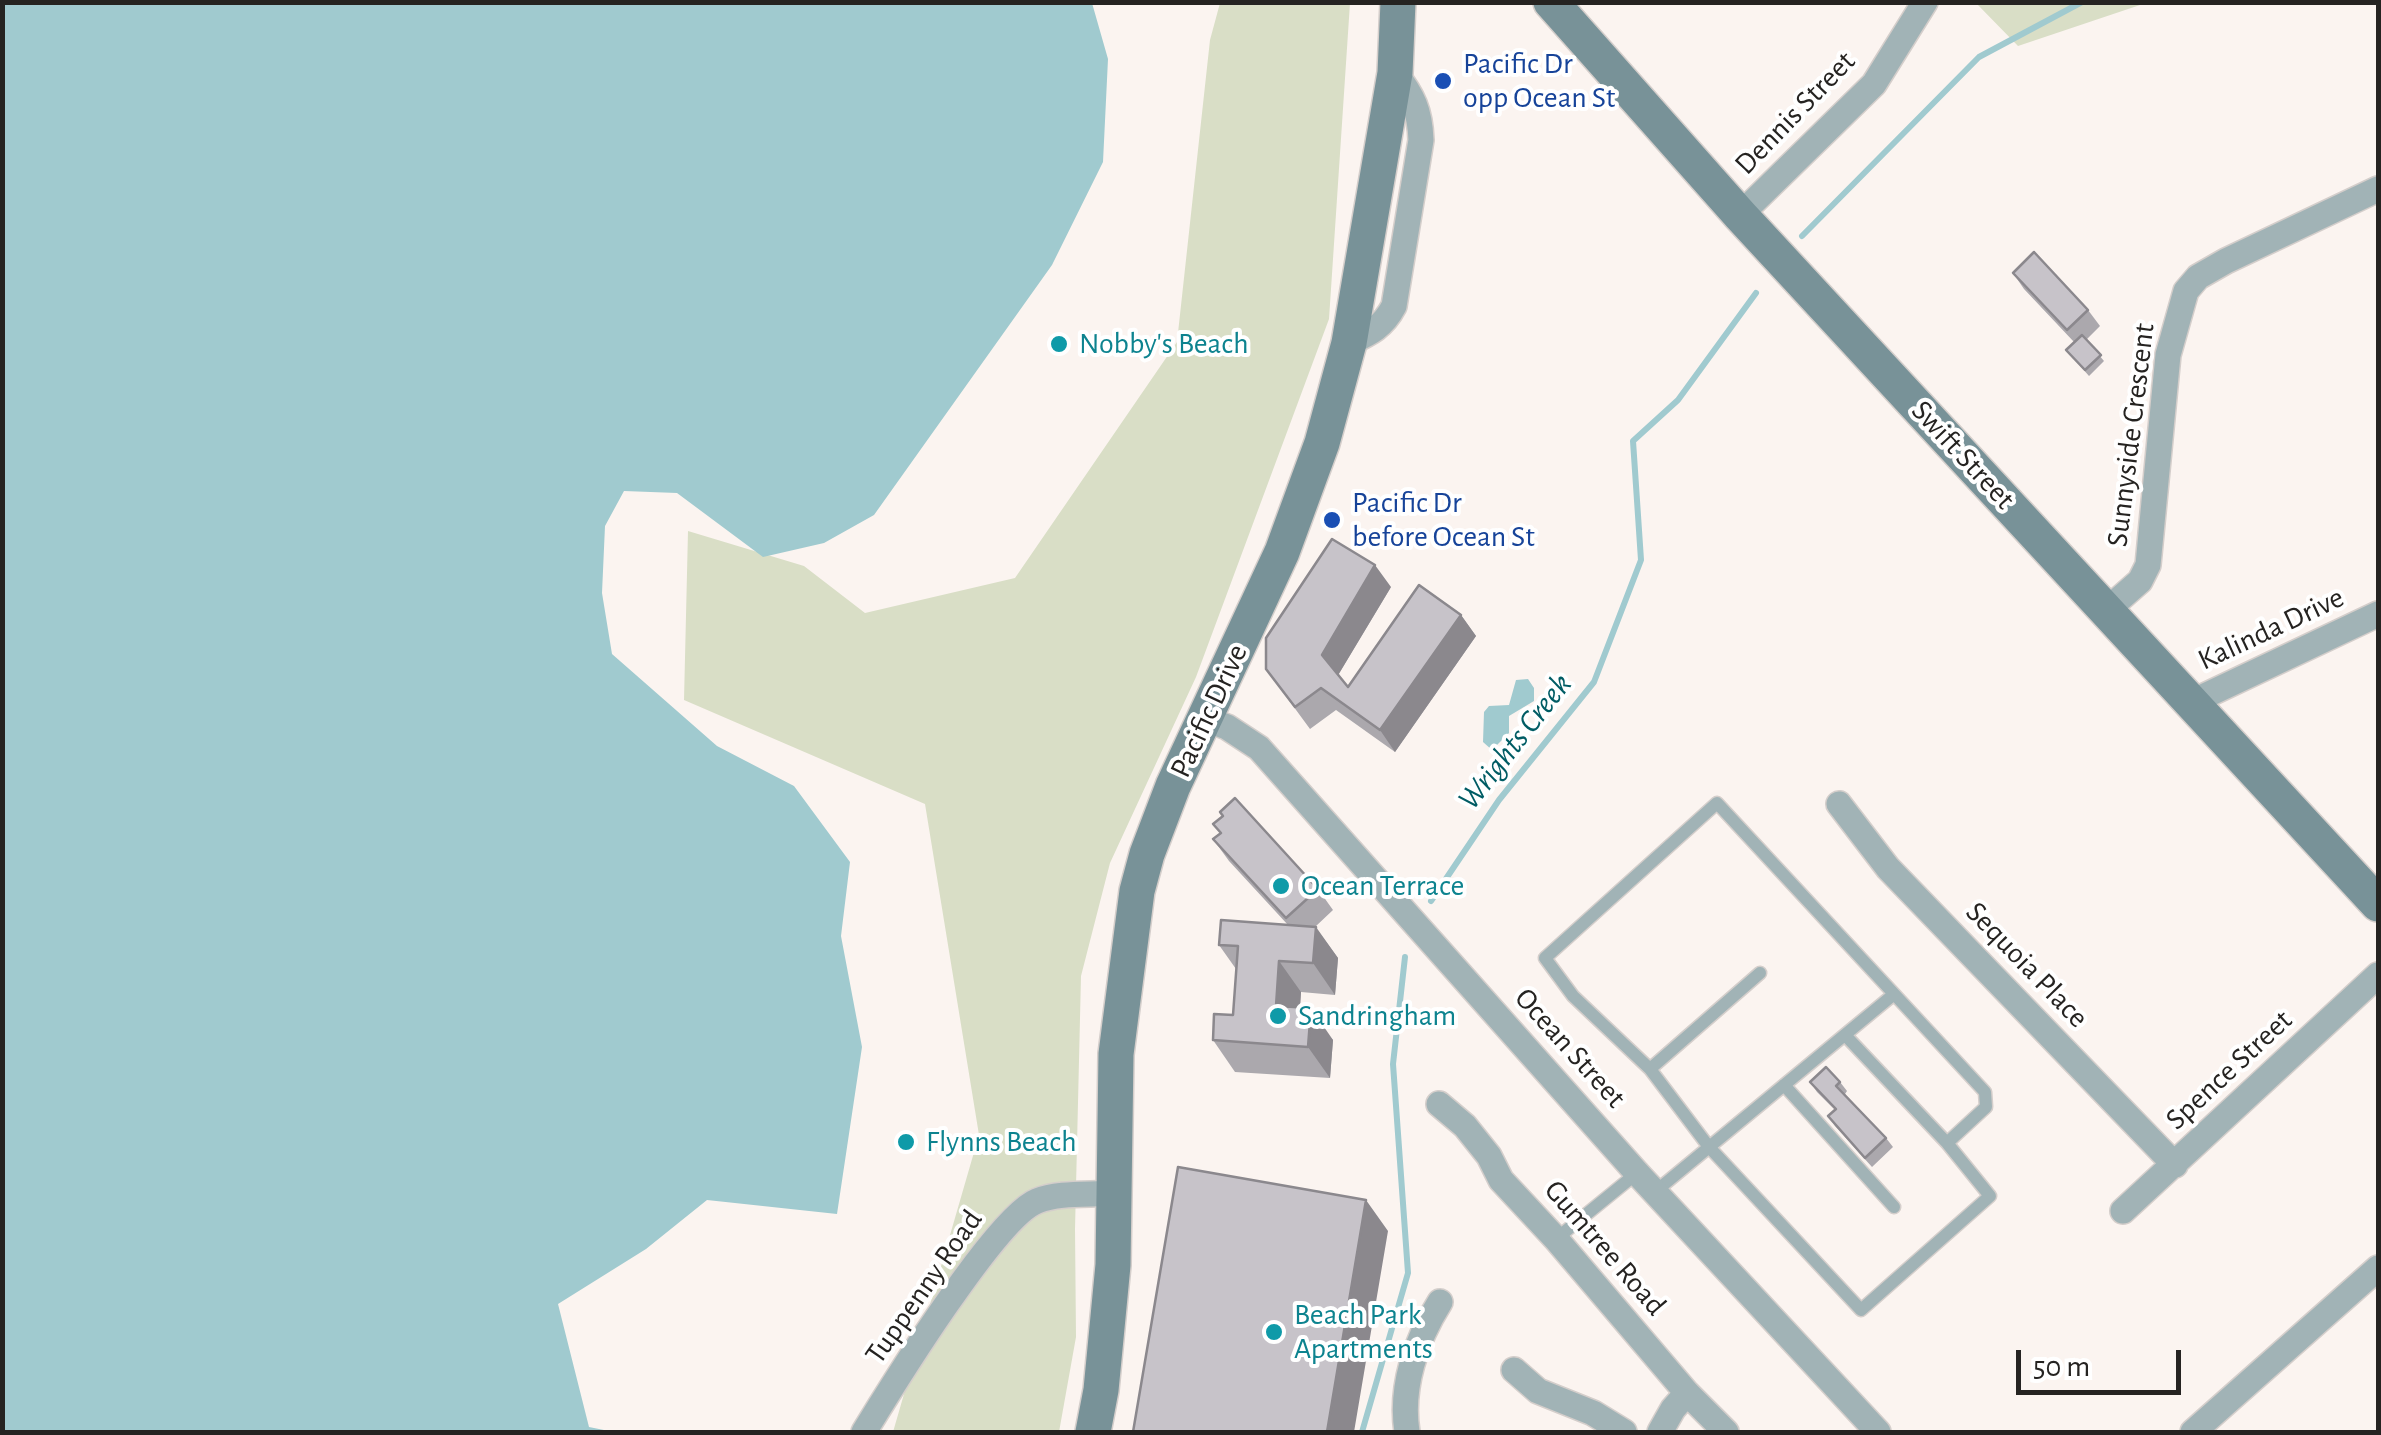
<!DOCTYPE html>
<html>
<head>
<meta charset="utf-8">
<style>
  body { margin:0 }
  #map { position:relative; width:2381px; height:1435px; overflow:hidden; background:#fbf4f0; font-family:"Alegreya Sans",sans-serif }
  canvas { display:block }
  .frame { position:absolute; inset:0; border:5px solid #252321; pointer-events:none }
  .scale { position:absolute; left:2016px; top:1350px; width:165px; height:45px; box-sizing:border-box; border:5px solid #252321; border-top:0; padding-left:12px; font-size:30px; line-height:35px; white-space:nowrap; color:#252321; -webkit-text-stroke:8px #fff; paint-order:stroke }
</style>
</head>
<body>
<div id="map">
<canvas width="2381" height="1435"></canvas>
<div class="frame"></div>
<div class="scale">50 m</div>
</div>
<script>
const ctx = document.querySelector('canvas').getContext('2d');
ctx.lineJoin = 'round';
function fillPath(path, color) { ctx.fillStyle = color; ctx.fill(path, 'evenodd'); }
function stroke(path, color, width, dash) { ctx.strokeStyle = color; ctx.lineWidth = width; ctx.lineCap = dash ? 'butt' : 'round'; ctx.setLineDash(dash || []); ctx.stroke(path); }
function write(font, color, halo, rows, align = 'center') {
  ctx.font = font + ' "Alegreya Sans",sans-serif'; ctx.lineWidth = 8; ctx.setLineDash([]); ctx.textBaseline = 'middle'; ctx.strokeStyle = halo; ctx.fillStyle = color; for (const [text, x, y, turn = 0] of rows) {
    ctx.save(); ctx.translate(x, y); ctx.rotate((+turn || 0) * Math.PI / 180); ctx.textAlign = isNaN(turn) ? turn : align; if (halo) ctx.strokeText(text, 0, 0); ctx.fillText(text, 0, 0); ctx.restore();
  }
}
const green = new Path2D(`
  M1220,3H1350L1329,319L1196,677L1110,863L1081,976L1075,1229L1076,1337L1059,1432H893L979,1135L925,804L684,700L688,531L804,566L865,613L1015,578L1177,342L1210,40Z
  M1976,3H2146L2018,46Z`);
const water = new Path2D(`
  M3,2L1092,3L1108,59L1103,162L1052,265L874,515L824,543L763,557L677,493L624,491L605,526L602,593L612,654L717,746L794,786L850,862L841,936L862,1047L837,1214L707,1200L646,1249L558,1304L589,1427L614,1432H3Z
  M1528,679L1534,688V701L1509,716V733L1492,750L1483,742L1484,712L1489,706L1509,705L1516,680Z`);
const stream = new Path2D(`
  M1802,236L1979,57L2082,2
  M1431,901L1499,800L1594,682L1641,560L1633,441L1678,400L1756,293
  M1362,1432L1408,1273L1393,1064L1405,957`);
const lane = new Path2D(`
  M1845,1035L1947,1143L1990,1196L1861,1310L1709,1147L1650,1069L1573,996L1545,958L1717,803L1985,1092L1986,1107L1947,1143
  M1650,1069L1760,973
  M1784,1085L1894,1207
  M1656,1191L1893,995
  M1556,1239L1637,1173`);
const street = new Path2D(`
  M1740,215L1874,84L1925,2
  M1349,343C1370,333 1383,327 1394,306L1421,140C1420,111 1413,96 1395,73
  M2107,610L2140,581L2148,565L2168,355L2186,291L2198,277L2226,261L2378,189
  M2192,702L2378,614
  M1206,719L1227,727L1259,748L1637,1173L1878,1432
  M1839,804L1888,868L2175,1165
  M1439,1104L1465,1126L1489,1156L1501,1180L1556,1239L1687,1393L1726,1432
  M2123,1211L2378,975
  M1514,1370L1538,1391L1593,1413L1624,1432
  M864,1432C891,1388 996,1217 1037,1201C1059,1192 1089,1195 1113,1193
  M1407,1432C1400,1387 1416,1340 1440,1302
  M1660,1432L1673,1409L1687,1393
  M2193,1432L2378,1268`);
const secondary = new Path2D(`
  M1551,2L1740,215L2378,904
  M1093,1432L1101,1390L1113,1265L1116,1054L1137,891L1147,854L1173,786L1282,552L1322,443L1349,343L1395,73L1398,2`);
const wall = new Path2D(`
  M2013,273L2088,310L2100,326L2086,340L2104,361L2089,376L2066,350L2074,342L2024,289Z
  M1391,587L1338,675L1348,687L1461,615L1476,636L1395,752L1336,710L1310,729L1266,669Z
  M1213,824L1318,889L1333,910L1315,927L1338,958L1335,995L1301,992L1300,1007L1333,1040L1330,1078L1235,1072L1213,1040L1233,1015L1236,969L1219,945L1288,925L1229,861L1213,839L1220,833Z
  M1810,1082H1840L1847,1091L1845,1094L1886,1138L1893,1147L1872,1167L1835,1126L1828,1116L1835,1110L1817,1092Z`);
const shadedWall = new Path2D(`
  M1375,565L1391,587L1337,677L1322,655Z
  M1461,615L1476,636L1395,752L1380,730Z
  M1316,927L1338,958L1335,995L1313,963Z
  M1279,961L1301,992L1298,1037L1276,1006Z
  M1311,1008L1333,1040L1330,1078L1308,1047Z
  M1366,1200L1388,1231L1354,1432H1327Z`);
const building = new Path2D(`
  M2034,252L2088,310L2067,330L2013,273Z
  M2082,335L2101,355L2085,370L2066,350Z
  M1332,539L1375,565L1322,655L1348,687L1419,585L1461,615L1380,730L1321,688L1295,707L1266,669V638Z
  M1235,798L1318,889L1286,918L1213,839L1221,833L1213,824L1223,816L1220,812Z
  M1221,920L1316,927L1313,963L1279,961L1276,1006L1311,1008L1308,1047L1213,1040L1214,1014L1233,1015L1238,946L1219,945Z
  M1826,1067L1840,1082L1836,1086L1886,1138L1865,1158L1828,1116L1836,1109L1810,1082Z
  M1178,1167L1366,1200L1327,1432H1133Z`);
const markers = [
  [1443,81,10,"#1a4fb4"],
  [1059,344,10,"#0f9aa8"],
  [1332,520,10,"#1a4fb4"],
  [1281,886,10,"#0f9aa8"],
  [1278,1016,10,"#0f9aa8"],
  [906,1142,10,"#0f9aa8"],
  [1274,1332,10,"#0f9aa8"]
];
const transitNames = [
  ["Pacific Dr",1463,64],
  ["opp Ocean St",1463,98],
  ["Pacific Dr",1352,503],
  ["before Ocean St",1352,537]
];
const streetNames = [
  ["Dennis Street",1795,113,-46],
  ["Sunnyside Crescent",2131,435,-83],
  ["Swift Street",1963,455,47],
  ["Kalinda Drive",2271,629,-25],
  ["Pacific Drive",1209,711,-65],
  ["Sequoia Place",2027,965,46],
  ["Ocean Street",1570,1048,48],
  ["Spence Street",2229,1070,-43],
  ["Gumtree Road",1605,1248,49],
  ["Tuppenny Road",924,1287,-55]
];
const cultureNames = [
  ["Nobby's Beach",1079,344],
  ["Ocean Terrace",1301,886],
  ["Sandringham",1298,1016],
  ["Flynns Beach",926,1142],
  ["Beach Park",1294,1315],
  ["Apartments",1294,1349]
];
const waterNames = [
  ["Wrights Creek",1515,742,-52]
];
fillPath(green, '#d9dec6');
fillPath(water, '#a0cacf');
stroke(stream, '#a0cacf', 6);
stroke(lane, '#d4cecb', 15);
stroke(street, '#d4cecb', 28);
stroke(secondary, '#d4cecb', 38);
stroke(lane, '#a1b3b6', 12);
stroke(street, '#a1b3b6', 25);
stroke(secondary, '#789298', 35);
fillPath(wall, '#aba8ad');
fillPath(shadedWall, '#8b888d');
fillPath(building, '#c7c3c9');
stroke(building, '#8b888d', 2.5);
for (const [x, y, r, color] of markers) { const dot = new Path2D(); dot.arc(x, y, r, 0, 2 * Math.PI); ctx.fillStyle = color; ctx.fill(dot); stroke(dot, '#fff', 4); }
write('30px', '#164399', '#fff', transitNames, 'left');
write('30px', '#252321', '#fff', streetNames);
write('30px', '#0d838f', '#fff', cultureNames, 'left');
write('italic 32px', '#005c64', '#fff', waterNames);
</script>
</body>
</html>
